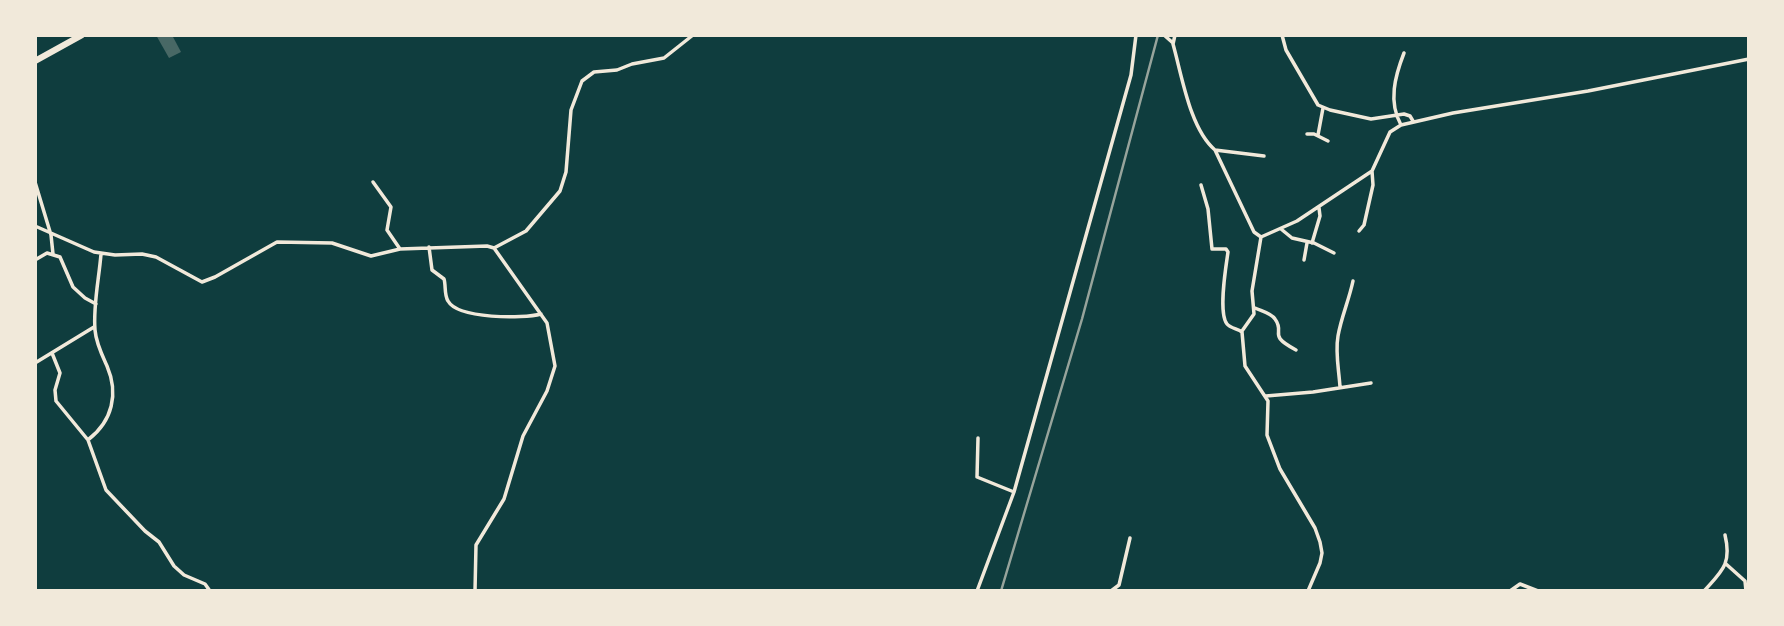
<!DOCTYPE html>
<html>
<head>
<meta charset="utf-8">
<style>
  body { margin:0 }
  #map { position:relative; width:1784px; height:626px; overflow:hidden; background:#0f3d3e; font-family:Figtree,sans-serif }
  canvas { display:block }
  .frame { position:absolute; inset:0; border:37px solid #f1e9da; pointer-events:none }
</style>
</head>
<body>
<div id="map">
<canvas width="1784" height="626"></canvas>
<div class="frame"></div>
</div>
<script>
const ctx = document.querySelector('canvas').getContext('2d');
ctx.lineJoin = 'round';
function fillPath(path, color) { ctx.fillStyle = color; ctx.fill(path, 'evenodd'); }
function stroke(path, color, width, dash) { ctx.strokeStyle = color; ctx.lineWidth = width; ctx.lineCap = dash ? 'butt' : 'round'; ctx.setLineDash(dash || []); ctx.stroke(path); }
const building = new Path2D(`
  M156,35H172L181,52L169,58Z`);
const minor = new Path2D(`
  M1164,35L1173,43
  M1175,35L1173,44C1182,76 1190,129 1215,150L1254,232L1261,237
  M1282,35L1286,50L1318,105L1330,110L1371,119L1404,114L1410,116L1413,121
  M1401,125C1388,102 1395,76 1404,53
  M1307,134H1314L1328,141
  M1318,135L1323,108
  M1215,150L1264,156
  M35,182L51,235L53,254
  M373,182L391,207L387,230L400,249
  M1201,185L1208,209L1212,249H1226L1228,252C1226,266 1218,313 1227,324C1230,328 1238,329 1242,332L1245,366L1268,401L1267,435L1280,469L1315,528L1320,542L1322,553L1320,563L1308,591
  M35,226L94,252L115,255L142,254L156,257L202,282L215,277L277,242L332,243L371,256L400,249L487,246L494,248L547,323L555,366L547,391L523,436L504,499L476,545L475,591
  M1281,229L1292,238L1314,243L1334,253
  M1359,231L1364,225L1373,185L1372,171L1390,132L1401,125L1453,113L1588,91L1749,59
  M1312,243L1320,216L1319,208
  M429,247L432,270L444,279C446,285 444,295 448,301C458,319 523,319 541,314
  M494,248L526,231L560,191L566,172L571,110L582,81L594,72L617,70L632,64L664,58L693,35
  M35,260L47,253L60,257L73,287L85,298L96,304
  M1304,260L1307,243
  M1255,308C1261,311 1271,313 1275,319C1286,334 1266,334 1296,350
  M1242,331L1254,314L1252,291L1261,237L1297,221L1372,171
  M52,353L60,373L55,390L56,401L88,440L106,490L145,531L159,542L174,566L184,575L205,584L210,591
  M35,363L94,327
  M1340,387C1339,370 1335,353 1338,336C1341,318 1349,300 1353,281
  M1266,396L1313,392L1371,383
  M978,438L977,477L1014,492
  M89,439C112,421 119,394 107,366C102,355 96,343 95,330C93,305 99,279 101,254
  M1726,564L1745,581L1746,591
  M977,591L1014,492L1131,75L1136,35
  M1111,591L1119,585L1130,538
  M1510,591L1520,584L1538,591
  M1704,591C1722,571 1732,564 1725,535`);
const trunk = new Path2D(`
  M35,61L82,35`);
const rail = new Path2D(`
  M1001,591L1082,319L1158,35`);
fillPath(building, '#486865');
stroke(minor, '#f1e9da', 3.5);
stroke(trunk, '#f1e9da', 6);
stroke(rail, '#97a49c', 2.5);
</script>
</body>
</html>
